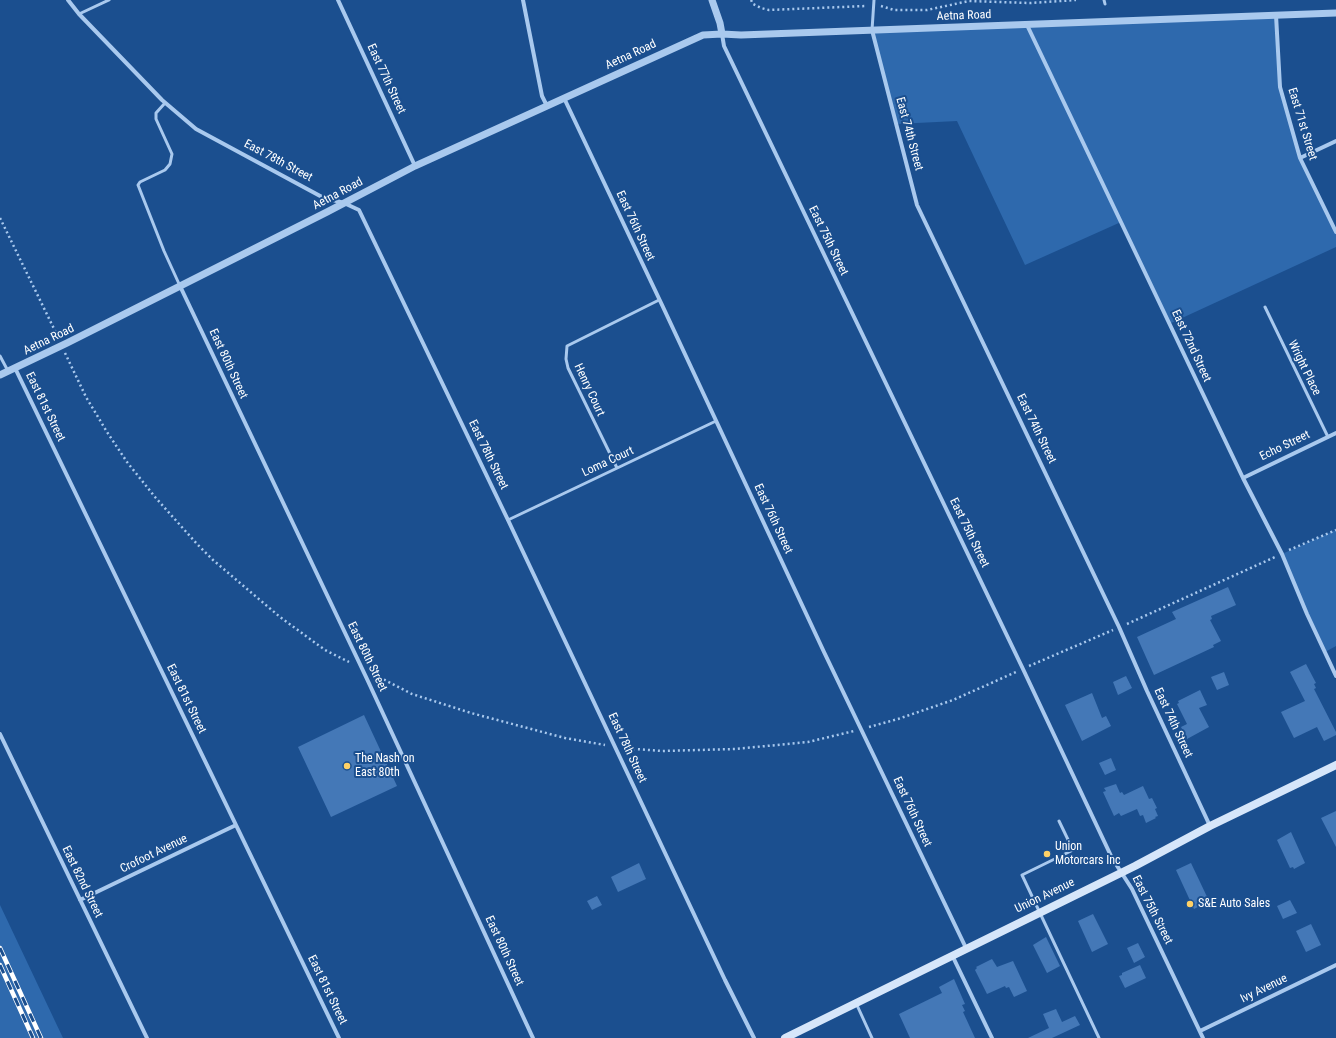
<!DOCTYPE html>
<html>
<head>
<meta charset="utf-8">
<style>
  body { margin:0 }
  canvas { display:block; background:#1b4f8f }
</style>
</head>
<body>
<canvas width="1336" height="1038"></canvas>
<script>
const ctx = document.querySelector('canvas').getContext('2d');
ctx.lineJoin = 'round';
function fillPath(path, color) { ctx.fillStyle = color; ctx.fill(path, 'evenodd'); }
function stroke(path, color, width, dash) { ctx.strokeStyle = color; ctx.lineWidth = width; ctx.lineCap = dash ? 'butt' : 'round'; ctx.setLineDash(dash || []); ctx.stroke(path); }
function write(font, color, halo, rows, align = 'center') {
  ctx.font = font + ' "Roboto Condensed",sans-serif'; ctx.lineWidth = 4; ctx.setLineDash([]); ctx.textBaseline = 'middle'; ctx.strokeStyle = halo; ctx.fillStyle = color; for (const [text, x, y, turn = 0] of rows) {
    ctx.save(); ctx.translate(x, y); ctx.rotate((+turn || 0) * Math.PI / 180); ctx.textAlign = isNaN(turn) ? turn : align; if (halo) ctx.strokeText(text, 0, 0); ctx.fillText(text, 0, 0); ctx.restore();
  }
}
const green = new Path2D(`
  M1276,15L1280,87L1300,158L1336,232V247L1169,324L1121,222L1025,265L957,121L896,124L872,30Z
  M1336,530V646L1325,652L1282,554Z
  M0,905L63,1038H0Z`);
const building = new Path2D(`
  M1228,587L1236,605L1211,616L1212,619L1210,620L1221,641L1213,645L1214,647L1154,675L1137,637L1176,619L1172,612Z
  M1306,664L1316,683L1314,684L1316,688L1314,689L1336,732V735L1324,741L1317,727L1294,738L1281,712L1305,701L1290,672Z
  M1224,672L1229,685L1217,690L1211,677Z
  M1126,676L1132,688L1118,695L1113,682Z
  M1200,690L1207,705L1199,708L1209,727L1187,739L1181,727L1187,724L1177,704L1179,703L1178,701Z
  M1092,693L1102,718L1106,716L1111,726L1082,741L1065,705Z
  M364,715L397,786L331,817L298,747Z
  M1111,758L1116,770L1105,775L1099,763Z
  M1116,784L1120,793L1122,792L1124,795L1143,786L1149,799L1152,798L1157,808L1155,809L1158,816L1155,817L1156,818L1146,823L1143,815L1140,816L1137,809L1121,816L1119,813L1114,816L1103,792L1106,791L1104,788Z
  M1336,811V847L1321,818Z
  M1291,832L1305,863L1294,869L1293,867L1290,868L1277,840Z
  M639,863L646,879L618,892L611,877Z
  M1191,863L1209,901L1194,909L1176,870Z
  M597,896L602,905L592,910L587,901Z
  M1290,900L1297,913L1283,919L1277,906Z
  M1093,914L1108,944L1092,952L1078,921Z
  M1311,924L1321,945L1306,952L1296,931Z
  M1046,937L1060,966L1047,973L1033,945Z
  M1138,943L1145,957L1134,963L1127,948Z
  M992,959L997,967L1013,961L1027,991L1014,997L1009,987L1006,988L1005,986L987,994L975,970L977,968L976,967Z
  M1140,965L1146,978L1125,988L1119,976L1122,975V973Z
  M954,979L965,1004L962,1005L965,1011L963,1012L975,1038H910L899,1014L942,993L939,987Z
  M1056,1009L1062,1022L1075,1016L1080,1025L1052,1038H1028L1049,1028L1043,1014Z`);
const path = new Path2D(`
  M751,0L753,4L761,8L769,10L866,6
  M881,6L894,10H927L969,1L1030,3L1076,0
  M0,218L58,337
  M65,353L86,397L107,432L127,462L155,497L197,544L213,560L280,617L325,650L349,662
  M1289,550L1336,530
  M1127,624L1275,557
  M1029,666L1113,630
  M375,675L412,694L471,713L565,738L605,745
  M869,727L898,719L953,700L1016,672
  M623,748L662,751L735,749L808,742L854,731`);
const service = new Path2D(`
  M1104,0L1105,4
  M79,14L109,0
  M872,30L874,0
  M165,103L156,113V119L172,154L170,164L165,170L140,182L138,185L164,251L180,286
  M1265,307L1328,437
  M0,356L8,371
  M617,468L568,368L566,359L567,346L659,300
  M508,520L716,421
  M1059,821L1073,850L1022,875L1099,1038
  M856,1003L872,1038`);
const minor = new Path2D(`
  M68,0L79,14L162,100L196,129L322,197L344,203L359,210L508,520L725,980L754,1038
  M338,0L415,166
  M523,0L542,96L547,106
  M1276,15L1280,87L1300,158L1336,232
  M1027,25L1243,478L1282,554L1307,614L1336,676
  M872,30L917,205L1119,627L1147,691L1210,826
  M722,34L724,46L1023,669L1112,858L1132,889L1203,1038
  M564,98L663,307L824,652L966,948
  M1300,158L1336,141
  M180,286L367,679L533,1038
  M15,368L339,1038
  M1243,478L1336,433
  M0,734L147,1038
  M80,900L236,825
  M952,955L992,1038
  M1200,1031L1336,965`);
const tertiary = new Path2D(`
  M712,0L720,23L722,34
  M0,375L67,343L327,212L415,166L703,35L722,34L741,35L1336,13`);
const secondary = new Path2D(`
  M785,1038L1135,866L1210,826L1336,765`);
const rail = new Path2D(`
  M0,948L41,1038
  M0,965L33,1038`);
const markers = [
  [347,766,4,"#ffd166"],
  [1047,854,4,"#ffd166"],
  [1190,904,4,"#ffd166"]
];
const streetNames = [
  ["Aetna Road",964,16,-2],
  ["Aetna Road",631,55,-25],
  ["East 77th Street",386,79,65],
  ["East 71st Street",1302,124,73],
  ["East 74th Street",909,134,75],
  ["East 78th Street",278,161,28],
  ["Aetna Road",338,194,-28],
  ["East 76th Street",635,226,65],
  ["East 75th Street",828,241,64],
  ["Aetna Road",49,340,-26],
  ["East 72nd Street",1191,346,65],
  ["East 80th Street",228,364,65],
  ["Wright Place",1304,368,64],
  ["Henry Court",589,390,65],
  ["East 81st Street",45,407,64],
  ["East 74th Street",1036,429,64],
  ["Echo Street",1285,446,-26],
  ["East 78th Street",488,455,64],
  ["Loma Court",608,462,-25],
  ["East 76th Street",773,519,65],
  ["East 75th Street",969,533,64],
  ["East 80th Street",367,657,64],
  ["East 81st Street",186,699,64],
  ["East 74th Street",1173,723,65],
  ["East 78th Street",627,748,65],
  ["East 76th Street",912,812,65],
  ["Crofoot Avenue",154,854,-26],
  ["East 82nd Street",82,882,64],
  ["Union Avenue",1045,896,-26],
  ["East 75th Street",1152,910,63],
  ["East 80th Street",504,951,65],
  ["Ivy Avenue",1264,989,-26],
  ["East 81st Street",327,990,64]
];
const poiNames = [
  ["The Nash on",355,759],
  ["East 80th",355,773],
  ["Union",1055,847],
  ["Motorcars Inc",1055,861],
  ["S&E Auto Sales",1198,904]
];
fillPath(green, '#2e69ad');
fillPath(building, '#4478b7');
stroke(path, '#a9c9ee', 2.5, [2, 3]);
stroke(service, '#a9c9ee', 3);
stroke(minor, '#a9c9ee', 4);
stroke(tertiary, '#a9c9ee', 7);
stroke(secondary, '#d6e6fa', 8);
stroke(rail, '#fff', 4.5);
stroke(rail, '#1b4f8f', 3, [9]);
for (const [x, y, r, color] of markers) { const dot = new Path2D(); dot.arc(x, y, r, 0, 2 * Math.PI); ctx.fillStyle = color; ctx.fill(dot); stroke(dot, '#1b4f8f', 1.5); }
write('12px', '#fff', '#1b4f8f', streetNames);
write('12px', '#fff', '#1b4f8f', poiNames, 'left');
</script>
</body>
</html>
